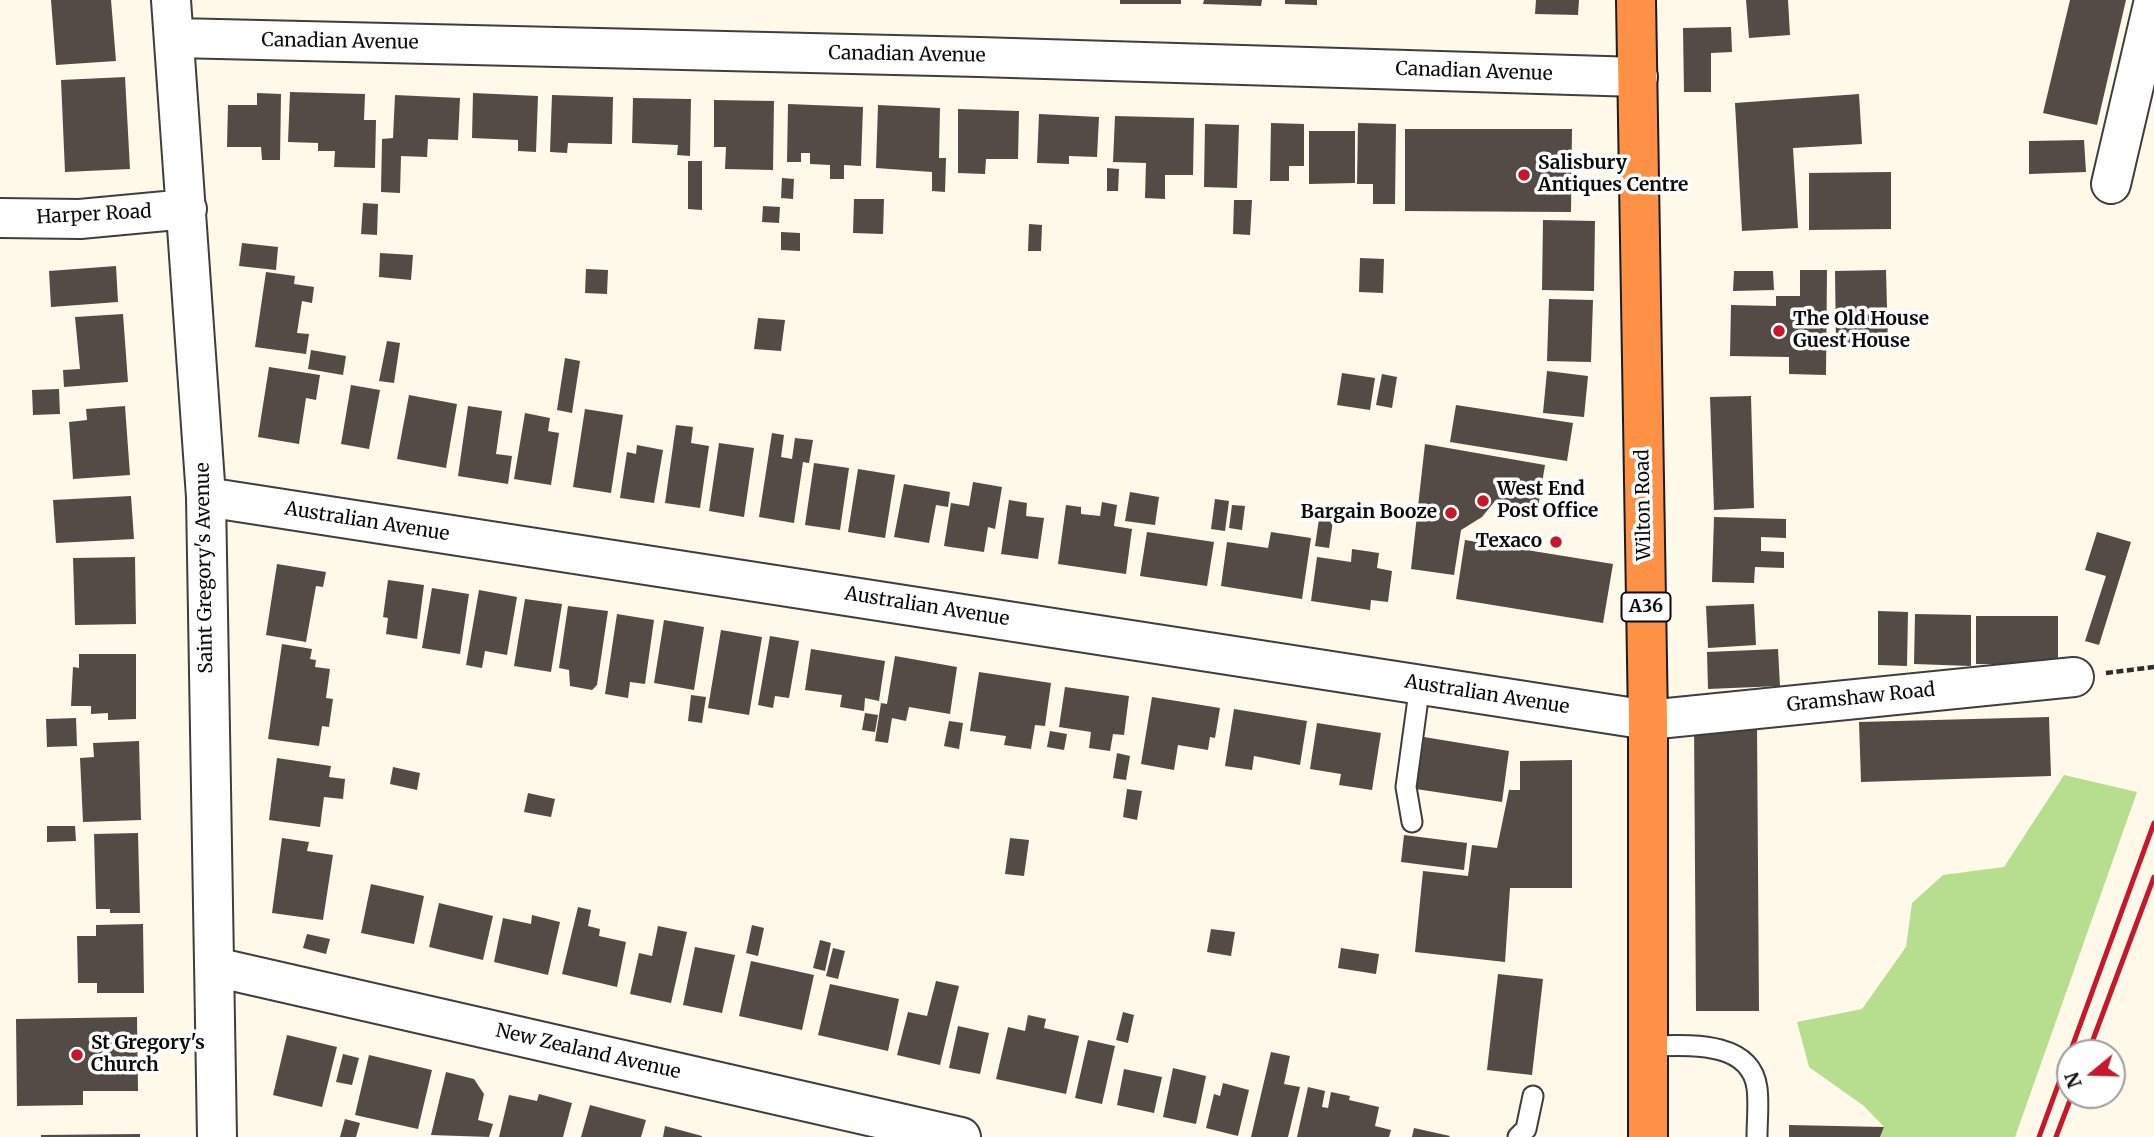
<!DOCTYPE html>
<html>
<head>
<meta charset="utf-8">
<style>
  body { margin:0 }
  #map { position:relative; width:2154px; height:1137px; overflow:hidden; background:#fff9e9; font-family:Merriweather,serif }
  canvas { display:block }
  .north { position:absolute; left:2056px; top:1039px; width:70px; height:70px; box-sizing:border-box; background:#fff; border:2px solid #9d9d9d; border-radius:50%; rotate:251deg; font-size:19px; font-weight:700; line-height:28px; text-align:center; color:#0b0b0b }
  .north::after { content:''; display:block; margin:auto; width:24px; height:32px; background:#c6182a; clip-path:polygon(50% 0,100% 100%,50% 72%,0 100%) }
</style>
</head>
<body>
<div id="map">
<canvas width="2154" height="1137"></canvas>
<div class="north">N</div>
</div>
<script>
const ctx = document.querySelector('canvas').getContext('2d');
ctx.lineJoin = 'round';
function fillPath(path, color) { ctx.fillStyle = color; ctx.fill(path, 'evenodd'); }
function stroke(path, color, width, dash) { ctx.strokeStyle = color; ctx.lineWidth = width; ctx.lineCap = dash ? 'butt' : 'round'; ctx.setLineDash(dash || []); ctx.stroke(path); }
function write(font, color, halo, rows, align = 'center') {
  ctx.font = font + ' Merriweather,serif'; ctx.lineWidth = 7; ctx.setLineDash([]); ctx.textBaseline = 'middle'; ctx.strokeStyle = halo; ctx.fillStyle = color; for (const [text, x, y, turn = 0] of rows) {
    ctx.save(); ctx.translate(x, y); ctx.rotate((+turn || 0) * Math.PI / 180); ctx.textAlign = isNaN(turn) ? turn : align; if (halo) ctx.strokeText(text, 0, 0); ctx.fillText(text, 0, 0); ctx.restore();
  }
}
const forest = new Path2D(`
  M2064,775L2137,792L2015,1137H1880L1884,1127L1864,1106L1809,1067L1797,1022L1862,1009L1906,947L1912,903L1943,875L2004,867Z`);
const building = new Path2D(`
  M51,0H111L116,61L56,65Z
  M1120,0H1181V4H1120Z
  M1204,0H1262L1261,6L1203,4Z
  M1285,0H1317V5L1285,4Z
  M1536,0H1579L1578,15L1535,14Z
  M1746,0H1788L1790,35L1749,38Z
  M2070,0H2126L2097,125L2043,113Z
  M1731,27L1732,52L1711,53V92H1684L1683,28Z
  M125,77L130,169L65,172L61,80Z
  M290,92L365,94L364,120H376L375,168L334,167L335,151H318V143L288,142Z
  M257,93L281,94L280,160H262L261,147H227L228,105H257Z
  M473,93L538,96L536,152L518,151V140L472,138Z
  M1859,94L1862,144L1793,148L1798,228L1742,231L1735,103Z
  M395,95L460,98L458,140L428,139L427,157L401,156L400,193L381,192L382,139L393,138Z
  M552,95L613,97L612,144L568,143L567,153L550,152Z
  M633,98L691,99L690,156L677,155L678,145L632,143Z
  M714,100L774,101L773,170L725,169L726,147H714Z
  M788,104L863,107L861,166L844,165V179H830V165L810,164V153H801V162H787Z
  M878,105L940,108L939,158H946L945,192L932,191V172L876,168Z
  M958,109L1019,111L1018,159H986L985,174L958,173Z
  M1039,114L1099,117L1097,157L1069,156V164L1037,163Z
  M1115,116L1194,118L1193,175H1165V199L1145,198L1146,163L1113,162Z
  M1271,123L1304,124V166H1289V181H1270Z
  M1358,123L1396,124L1395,204H1373V184H1357Z
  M1205,124L1239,125L1237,188L1204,187Z
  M1405,129H1572L1571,212L1405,211Z
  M1309,131H1355V183L1309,184Z
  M2084,140L2086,172L2029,174V141Z
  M688,161H702V210L688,209Z
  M1107,168L1119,169L1118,191H1107Z
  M1891,172V229L1809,230V173Z
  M782,178L794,179L793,199L781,198Z
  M854,199H884L883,234L853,233Z
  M1234,200H1252L1250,235L1233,234Z
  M363,203L378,204L377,235L361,234Z
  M763,206L780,207L779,223L762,222Z
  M1543,220L1595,221L1594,291L1542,290Z
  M1029,224L1042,225L1041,251H1028Z
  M781,232L800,233V251L781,250Z
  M242,243L278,247L276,270L239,266Z
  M380,253L413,255L411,280L379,277Z
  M1360,258L1384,259L1383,293L1359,292Z
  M116,266L118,302L51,307L49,271Z
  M586,269L608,270L607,294L585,293Z
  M1800,270H1827L1826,375L1789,374V357L1730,356L1731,305L1776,306V296H1800Z
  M1886,270L1888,345L1836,346L1835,271Z
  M1734,271H1773L1774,290L1733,291Z
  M266,272L295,276L294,284L314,287L312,303L302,301L297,333L309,334L306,354L255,347Z
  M1549,299L1593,300L1591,362L1547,361Z
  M123,314L128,382L64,387L63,370L80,369L75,317Z
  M758,318L785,320L781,351L754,349Z
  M387,341L400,343L394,383L379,381Z
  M311,350L346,356L343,375L308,369Z
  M565,358L580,361L572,413L557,410Z
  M269,367L320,375L316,400L306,398L299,444L258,437Z
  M1547,371L1588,376L1584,417L1543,413Z
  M1342,373L1375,378L1370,410L1337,405Z
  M1382,374L1397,377L1392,408L1376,405Z
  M351,385L380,390L369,449L341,444Z
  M59,389L60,414L33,415L32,390Z
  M409,395L457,404L446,468L397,459Z
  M1751,396L1754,508L1714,510L1710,397Z
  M1456,405L1573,423L1567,461L1450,442Z
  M125,406L130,475L73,479L69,422L87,420L86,409Z
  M468,406L502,411L496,454L512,456L508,484L458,476Z
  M585,409L623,415L611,493L573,487Z
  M525,413L550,418L548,431L559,433L551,485L514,479Z
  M676,425L693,427L691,443L709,446L700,508L665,503Z
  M772,433L784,435L781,457L792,459L795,438L813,440L809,463L803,462L794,523L759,517Z
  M719,443L754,448L744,517L709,511Z
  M1425,444L1545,465L1538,508L1495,501L1482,517L1461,530L1454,575L1411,569Z
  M637,445L663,450L654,503L620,498L627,452L636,454Z
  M814,463L849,468L840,530L805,525Z
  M858,469L895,475L885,538L848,532Z
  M973,482L1002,487L995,529L988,527L984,552L944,546L951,503L969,506Z
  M904,484L950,492L948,507L936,505L929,543L894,537Z
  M1130,492L1159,497L1155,525L1125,521Z
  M131,496L134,539L56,543L53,500Z
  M1215,499L1229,501L1225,531L1211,529Z
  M1009,500L1027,503L1026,516L1044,518L1038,559L1001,554Z
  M1102,502L1117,505L1114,526L1132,529L1126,574L1058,564L1066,505L1081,507V514L1100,516Z
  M1232,505L1245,506L1242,530L1229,528Z
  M1714,517L1786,519V538L1761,537V551L1784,552V568L1755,567L1754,583L1712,582Z
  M1319,519L1333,521L1329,548L1315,546Z
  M1147,532L1214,542L1207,586L1140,576Z
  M1271,532L1311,538L1302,599L1221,586L1227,542L1268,548Z
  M2097,532L2131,542L2099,645L2085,641L2106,576L2085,570Z
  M1465,540L1613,564L1603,623L1456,599Z
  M1352,549L1379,553L1377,568L1392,571L1388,602L1371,600L1370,610L1311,601L1317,557L1351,562Z
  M135,557L136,624L75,625L73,558Z
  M277,564L326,572L323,587L316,586L306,642L266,635Z
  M388,580L424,585L417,639L386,634L388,618L383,617Z
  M432,588L469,594L460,654L422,648Z
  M479,590L517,597L507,655L485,651L482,668L466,665Z
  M525,599L562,604L551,672L514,666Z
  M1754,604L1756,645L1708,648L1706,606Z
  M568,606L608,611L597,685L592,690L570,686L569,670L559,668Z
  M1878,611L1908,612L1907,666L1878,665Z
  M617,614L654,620L645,684L630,682L628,698L605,694Z
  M1915,614L1971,615V666L1914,664Z
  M1976,616H2058V665L1976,664Z
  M664,620L704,627L694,690L654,683Z
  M721,630L762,637L749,715L708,708Z
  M770,636L799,641L789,698L775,696L773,708L758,705Z
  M282,644L312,649L310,659L316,660L315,667L330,669L326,698L333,699L329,727L322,726L319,746L268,739Z
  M811,649L885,661L879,701L865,698L864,711L840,707L842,695L805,690Z
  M1778,649L1780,686L1708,689L1707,652Z
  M79,654H136V719L108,720V713L91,714V706H71L73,667L79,668Z
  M895,656L957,667L950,714L909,707L906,721L892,718L888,743L875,741L881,703L887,704Z
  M979,672L1051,683L1045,726L1035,725L1031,749L1004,745L1006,736L970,731Z
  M1065,687L1129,696L1124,735L1113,734L1110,751L1089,748L1091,732L1059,727Z
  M691,695L706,697L702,723L688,721Z
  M1152,697L1220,708L1215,738L1210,737L1208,750L1178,745L1174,770L1141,764Z
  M1234,709L1307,721L1300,765L1254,756L1252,770L1225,766Z
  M865,713L878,715L875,732L862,730Z
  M2049,717L2051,776L1861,782L1859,722Z
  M76,718L77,746L47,747L46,719Z
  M949,721L963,723L959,749L944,746Z
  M1317,723L1381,733L1372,790L1339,785L1341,774L1310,769Z
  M1694,723H1757L1759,1011H1696Z
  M1050,731L1067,734L1064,750L1047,747Z
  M1424,737L1509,751L1502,802L1416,789Z
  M139,741L141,820L83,822L80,758L94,757L93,743Z
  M1117,753L1130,756L1126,780L1113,778Z
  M277,758L331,766L329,777L345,779L343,799L324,797L320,827L269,820Z
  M1572,760V888H1510L1505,962L1415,952L1423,871L1468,876L1472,845L1497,848L1509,790H1520V761Z
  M393,767L420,773L417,790L390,784Z
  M1127,789L1142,791L1137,820L1123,817Z
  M528,793L555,799L551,817L524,812Z
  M47,826H75L76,841L47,842Z
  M138,833L140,913H110V909H96L94,834Z
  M1404,835L1467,843L1464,870L1401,862Z
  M282,838L309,842L307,851L333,855L323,920L272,913Z
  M1010,838L1029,840L1024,876L1005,874Z
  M371,884L424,896L414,944L361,933Z
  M439,903L493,916L483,960L429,947Z
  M578,907L591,910L588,926L600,929L599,936L626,942L617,987L562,974Z
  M532,915L560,922L548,975L494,962L503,918L531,924Z
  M143,924L144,993H97V983H78L77,936H96V925Z
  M752,925L764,928L758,956L746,953Z
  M658,926L687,932L671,1003L630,994L639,953L652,956Z
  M1211,929L1235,932L1231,956L1207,952Z
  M307,934L330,939L326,954L303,948Z
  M820,940L831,943L825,971L813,968Z
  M695,947L735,955L722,1013L683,1005Z
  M833,948L845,951L838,979L826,976Z
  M1341,948L1379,954L1376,974L1338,968Z
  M751,961L814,975L802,1030L739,1016Z
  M1498,974L1543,979L1532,1075L1487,1070Z
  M936,981L959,986L940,1065L897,1055L908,1012L927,1016Z
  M830,984L899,999L888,1051L818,1035Z
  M1123,1012L1134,1015L1128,1043L1116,1040Z
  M1028,1015L1046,1019L1044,1028L1079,1036L1066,1094L996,1079L1008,1027L1025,1031Z
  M137,1017L138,1091H83V1105L17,1106L16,1019Z
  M958,1026L989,1033L980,1074L949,1068Z
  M287,1035L337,1047L322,1107L273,1095Z
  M1088,1040L1115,1046L1102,1104L1075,1098Z
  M1271,1052L1290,1056L1284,1084L1300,1087L1288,1137H1251Z
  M343,1054L359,1058L352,1085L336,1082Z
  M369,1055L432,1070L418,1129L355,1115Z
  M1173,1068L1206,1076L1196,1124L1163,1117Z
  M1124,1069L1162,1077L1154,1113L1117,1105Z
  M446,1072L474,1079L484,1094L478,1120L493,1124L489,1137L431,1135Z
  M1223,1083L1249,1090L1238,1136L1206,1128L1214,1094L1220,1096Z
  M1308,1087L1325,1091L1322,1107L1328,1108L1331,1092L1350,1096L1349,1100L1379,1107L1375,1126L1391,1130L1389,1137H1297Z
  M539,1094L572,1103L563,1137H499L509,1095L537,1101Z
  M590,1105L646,1120L641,1137H581Z
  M345,1119L360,1123L356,1137H340Z
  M1789,1125L1884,1127L1880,1137H1789Z
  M665,1126L702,1136V1137H663Z
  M1414,1128L1450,1136L1449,1137H1412Z
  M140,1134V1137H41V1135Z`);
const path = new Path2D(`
  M2106,673L2154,667`);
const lane = new Path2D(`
  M1412,822L1406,787L1420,684
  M1647,1046C1683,1046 1750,1038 1757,1088C1759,1104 1757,1121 1757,1137
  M1518,1137L1526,1129L1533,1096`);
const street = new Path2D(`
  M171,0L206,497L217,1137
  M176,38L979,57L1638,77
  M2111,184L2154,0
  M0,218L80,219L187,209
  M206,497L1648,720L2074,677
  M215,967L961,1137`);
const highway = new Path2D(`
  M1636,0L1648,720V1137`);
const rail = new Path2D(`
  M2088,1053L2154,877
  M2039,1137L2154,823
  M2056,1137L2072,1095`);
const markers = [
  [1524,175,7,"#c6182a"],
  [1779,331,7,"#c6182a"],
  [1483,501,7,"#c6182a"],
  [1451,513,7,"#c6182a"],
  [1556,542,7,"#c6182a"],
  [77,1055,7,"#c6182a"]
];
const shields = [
  [1646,607,49]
];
const shieldNames = [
  ["A36",1646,607]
];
const streetNames = [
  ["Canadian Avenue",340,42,1],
  ["Canadian Avenue",907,55,1],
  ["Canadian Avenue",1474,72,2],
  ["Harper Road",94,215,-3],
  ["Wilton Road",1644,505,-91],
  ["Australian Avenue",367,522,9],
  ["Saint Gregory's Avenue",205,568,-91],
  ["Australian Avenue",927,607,9],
  ["Australian Avenue",1487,695,9],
  ["Gramshaw Road",1861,698,-6],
  ["New Zealand Avenue",588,1052,13]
];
const poiNames = [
  ["Salisbury",1538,164],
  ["Antiques Centre",1538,186],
  ["The Old House",1793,320],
  ["Guest House",1793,342],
  ["West End",1497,490],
  ["Post Office",1497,512],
  ["Bargain Booze",1437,513,"right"],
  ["Texaco",1542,542,"right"],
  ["St Gregory's",91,1044],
  ["Church",91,1066]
];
fillPath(forest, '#b6de8e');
fillPath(building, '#544b46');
stroke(lane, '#3e3e3e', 23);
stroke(street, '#3e3e3e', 42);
stroke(highway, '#1c1c1c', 42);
stroke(path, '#2d2d2d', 4.5, [7, 3.5]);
stroke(lane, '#fff', 19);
stroke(street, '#fff', 38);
stroke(highway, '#ff9147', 38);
stroke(rail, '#c6182a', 5);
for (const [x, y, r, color] of markers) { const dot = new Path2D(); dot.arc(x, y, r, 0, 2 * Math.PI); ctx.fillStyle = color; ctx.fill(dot); stroke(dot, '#fff', 2.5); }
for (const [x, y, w] of shields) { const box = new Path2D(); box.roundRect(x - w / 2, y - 14.5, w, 29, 5); ctx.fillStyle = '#fff'; ctx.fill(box); stroke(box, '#0b0b0b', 2); }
write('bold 18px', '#0b0b0b', null, shieldNames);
write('19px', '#0b0b0b', '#fff', streetNames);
write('bold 19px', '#0b0b0b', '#fff', poiNames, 'left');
</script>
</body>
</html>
